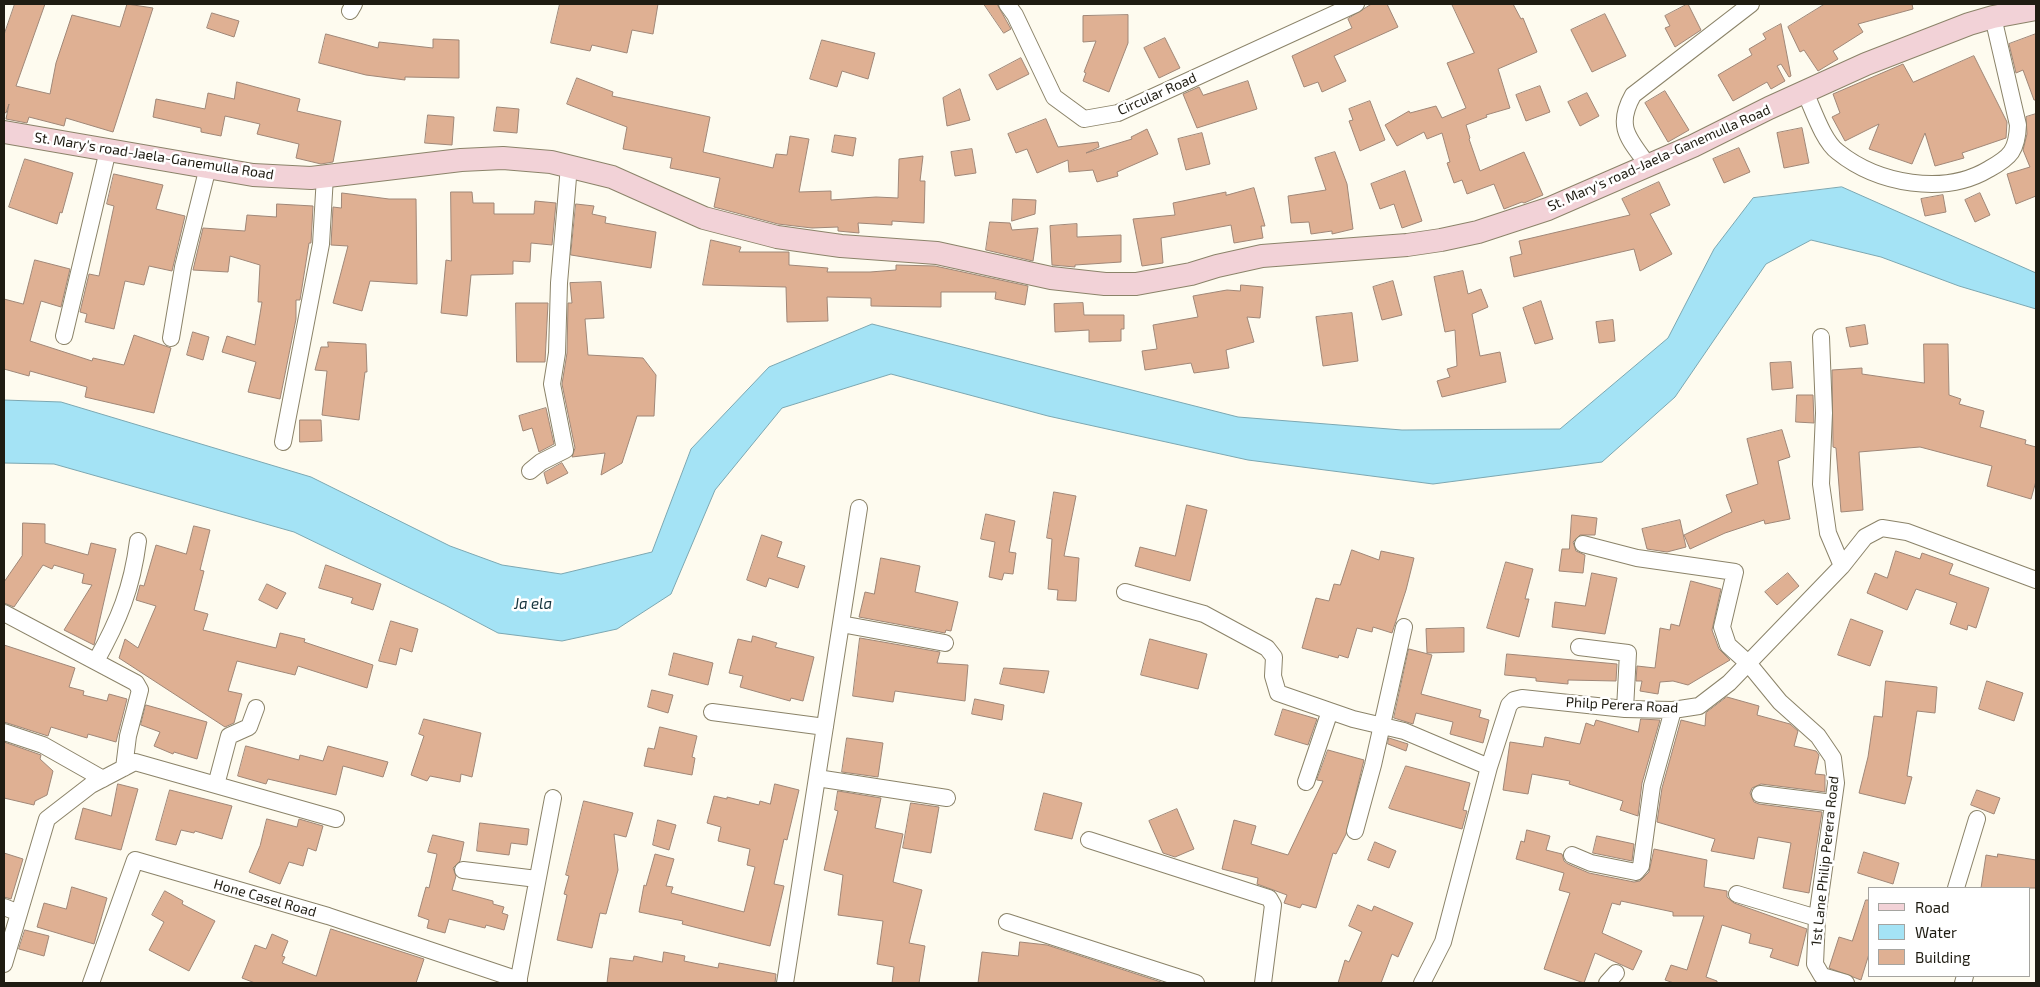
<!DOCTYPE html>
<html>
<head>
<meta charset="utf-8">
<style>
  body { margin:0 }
  #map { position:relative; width:2040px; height:987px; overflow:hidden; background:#fefbef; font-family:"Exo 2",sans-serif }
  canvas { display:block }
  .frame { position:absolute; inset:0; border:5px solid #1f1c12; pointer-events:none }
  .legend { position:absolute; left:1868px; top:887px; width:162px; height:90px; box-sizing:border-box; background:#fff; border:1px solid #a5a4a0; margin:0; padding:6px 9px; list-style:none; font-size:15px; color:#1f1c12 }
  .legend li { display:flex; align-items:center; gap:10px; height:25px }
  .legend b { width:25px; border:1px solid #a5a4a0 }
</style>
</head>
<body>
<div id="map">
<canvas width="2040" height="987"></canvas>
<div class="frame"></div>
<ul class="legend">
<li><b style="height:6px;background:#f2d2d7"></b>Road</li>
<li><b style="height:14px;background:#a4e3f5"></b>Water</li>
<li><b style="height:14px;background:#dfb093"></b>Building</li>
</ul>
</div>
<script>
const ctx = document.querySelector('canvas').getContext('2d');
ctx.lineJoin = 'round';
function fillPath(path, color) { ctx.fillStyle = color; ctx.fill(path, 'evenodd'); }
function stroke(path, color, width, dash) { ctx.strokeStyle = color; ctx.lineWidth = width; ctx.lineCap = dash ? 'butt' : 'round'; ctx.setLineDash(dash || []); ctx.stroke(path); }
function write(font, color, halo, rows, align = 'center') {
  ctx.font = font + ' "Exo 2",sans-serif'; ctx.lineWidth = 5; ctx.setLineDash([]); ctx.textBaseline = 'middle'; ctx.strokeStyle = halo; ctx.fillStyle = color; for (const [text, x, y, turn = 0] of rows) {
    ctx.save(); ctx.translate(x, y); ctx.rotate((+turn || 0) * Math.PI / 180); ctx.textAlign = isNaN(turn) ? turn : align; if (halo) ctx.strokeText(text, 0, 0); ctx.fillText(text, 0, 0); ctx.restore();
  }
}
const water = new Path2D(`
  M1842,187L2036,273V309L1959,286L1881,257L1811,240L1766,264L1675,397L1602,462L1433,484L1248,460L1048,416L891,374L782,408L715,490L671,594L617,629L562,641L498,633L445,605L294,532L54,464L4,463V400L61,402L311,477L450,546L502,565L561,574L652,552L691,449L769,367L872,324L1238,417L1402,430L1560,429L1668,338L1714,249L1753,198Z`);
const building = new Path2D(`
  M15,4H45L16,86L50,94L56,63L72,15L120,27L127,4L153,8L113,132L66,118L64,126L29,117L27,123L6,119L9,104L6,113L4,112V35Z
  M560,4H658L653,34L632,30L627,53L592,45L590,51L551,43Z
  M984,4H997L1011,29L1004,33Z
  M1372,4H1387L1398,27L1334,56L1346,81L1322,92L1318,82L1304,87L1292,56L1352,28L1348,19Z
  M1452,4H1513L1521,19L1523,18L1537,52L1498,69L1510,108L1486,115L1487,117L1466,125L1470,138L1469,139L1480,171L1524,152L1543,195L1524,203L1522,202L1504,209L1494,184L1467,194L1462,180L1454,183L1447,163L1450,162L1442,133L1427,139L1424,132L1397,146L1385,125L1409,111L1410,113L1436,106L1442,118L1466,108L1447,63L1474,53Z
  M1688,4L1701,30L1675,47L1665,28L1670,26L1665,16Z
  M1825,4H1912L1913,9L1858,24L1863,32L1833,51L1838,59L1818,71L1804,50L1800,52L1788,27Z
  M212,13L239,21L234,37L207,28Z
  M1605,14L1626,56L1592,72L1571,30Z
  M1128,15V43L1109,92L1083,81L1086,73L1084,72L1096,41L1083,42V16Z
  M1781,24L1791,76L1789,77L1781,64L1777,66L1785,81L1771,89L1767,82L1733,101L1718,75L1752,55L1749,49L1766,39L1763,34Z
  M326,34L378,48L379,42L433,48V39L459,40V78L405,77V80L366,75L319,63Z
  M2036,34V100H2034L2023,70L2016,73L2009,44Z
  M1165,38L1180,68L1159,78L1144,48Z
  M822,40L875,53L868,79L842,71L837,87L810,79Z
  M1974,56L2007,122L2006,138L1962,153L1964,158L1935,166L1925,133L1912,164L1869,149L1879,124L1845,141L1832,117L1840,113L1833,94L1903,64L1913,82Z
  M1021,58L1029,74L997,90L989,75Z
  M577,78L613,92L612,96L710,117L703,152L773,168L776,154L787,155L790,136L809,139L799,192L831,191V200L876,197L898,198L899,159L923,156L920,181H925L924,223L892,221V225L858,223L859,233L838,231V227L812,228L778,224L714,207L720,178L670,168L672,158L623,149L627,127L567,104Z
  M1248,81L1257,109L1197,128L1183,94L1199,87L1203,95Z
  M237,82L300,99L297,111L341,121L333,162L321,164L296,158L299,144L257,134L260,124L225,116L221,136L201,132V128L153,117L156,99L205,109L208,93L234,99Z
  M1540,86L1550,112L1526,121L1516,95Z
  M960,89L970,120L947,126L943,98Z
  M1665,91L1689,130L1668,142L1645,103Z
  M1587,93L1599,116L1580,126L1568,102Z
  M1370,101L1385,140L1360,151L1349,121L1353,120L1349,109Z
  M497,107L519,109L517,133L494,131Z
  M2036,114V196L2016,204L2007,174L2030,167L2023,150L2027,134L2026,117Z
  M428,115L454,117L452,145L425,143Z
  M1046,119L1058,147L1098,142L1099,147L1086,153L1132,139L1131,137L1147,129L1158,154L1117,172L1118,176L1097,182L1093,170L1069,172L1068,160L1037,173L1027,149L1016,153L1008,134Z
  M1802,128L1809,163L1784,168L1777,133Z
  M1202,133L1210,164L1186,170L1178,139Z
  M835,135L856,138L853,156L832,152Z
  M1739,148L1750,172L1724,183L1713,159Z
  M972,149L976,173L955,176L951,152Z
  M1335,152L1347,184L1353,229L1332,234V231L1311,234L1309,222L1291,223L1288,196L1326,190L1315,158Z
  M25,159L73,173L62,213L60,212L57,224L9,207Z
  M1405,171L1422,221L1402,228L1394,204L1380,209L1371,184Z
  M114,174L163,185L156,209L185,216L172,271L149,266L144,285L125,281L114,329L85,322L87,314L80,312L89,274L99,276L114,206L107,204Z
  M1659,182L1670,205L1650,214L1672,254L1640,271L1634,249L1514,277L1510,257L1522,254L1519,241L1630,215L1622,199Z
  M1254,188L1265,226H1261L1263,238L1234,243L1231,225L1161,238L1163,263L1142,266L1133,219L1175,215L1173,203L1226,192V195Z
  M451,192H472L473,203H494V214H534L535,201L556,203L552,245L531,243L530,262L513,261V274L471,275L467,316L441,313L446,260L451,261Z
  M342,193L389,199H416L417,284L370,281L362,311L333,303L348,246L331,245L333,207L341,208Z
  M1980,193L1990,215L1975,222L1965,200Z
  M1943,195L1946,212L1925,216L1921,199Z
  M1013,199L1036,200L1035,214L1012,221Z
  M277,204L313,206L311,243H309L300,300H296V319L280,399L248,392L256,362L222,352L227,336L255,345L262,302H258L260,265L230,256L228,272L193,270L203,228L245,231L247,215L276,217Z
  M576,204L594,206L592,214L606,217L605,223L656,232L651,268L571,255Z
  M990,222L1010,223L1012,230L1038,228L1033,261L986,250Z
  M1077,224V237L1121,235V262L1075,265V267L1052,265L1050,226Z
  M711,240L741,247L739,252H789V265L828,268L827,272H870L896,270V265L935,266L1028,286L1025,305L995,299L996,292H941V307L871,306V298L827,297L828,321L787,322L786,287L703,285Z
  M35,260L70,269L61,307L41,301L30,341L92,361L93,358L124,365L134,335L171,348L154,413L85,397L87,387L30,371L29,376L4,369V299L23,304Z
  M1463,271L1468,294L1481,289L1488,307L1472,314L1480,356L1500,352L1506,382L1442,397L1437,381L1450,377L1447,369L1457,366L1455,330L1445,332L1434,277Z
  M1393,281L1402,315L1382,320L1373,287Z
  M601,282L604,318L585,319L588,355L643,358L656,375L654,416H637L622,463L601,475L605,453L572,457L575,448L562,384L567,353L568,303H572L570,283Z
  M1241,285L1263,287L1260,318L1247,317L1254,342L1226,350L1229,368L1194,373L1191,363L1145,370L1142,351L1157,349L1153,325L1198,317L1193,296L1227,290L1240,291Z
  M1541,301L1553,339L1535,344L1523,308Z
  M516,303H548L545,362H517Z
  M1083,303L1084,315H1124V329H1121V341L1089,342V330L1055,332L1054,304Z
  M1352,313L1358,361L1323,366L1316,317Z
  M1613,320L1615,341L1599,343L1596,322Z
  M1865,325L1868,344L1850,347L1846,328Z
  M193,332L209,337L203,360L187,355Z
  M328,342L366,344L367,372H365L359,420L322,415L327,371L315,370L321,347H328Z
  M1924,344H1948L1949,395L1961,399L1959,404L1984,411L1980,427L2026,440L2025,444L2036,447V481L2031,499L1987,486L1992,466L1920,447L1859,452L1863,510L1841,512L1836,448L1833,447L1832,370L1862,368V374L1924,383Z
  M1791,362L1793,388L1772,390L1770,363Z
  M1797,395H1813L1814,423L1796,422Z
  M546,408L554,444L539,452L532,428L523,431L519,416Z
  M300,420H321L322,441L300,442Z
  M1782,430L1790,457L1778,461L1790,519L1765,524L1764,520L1725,533L1690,549L1684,535L1732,512L1726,495L1758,484L1747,439Z
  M562,463L568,473L547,484L544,473Z
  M1054,492L1076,496L1064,556L1079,558L1076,601L1057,600L1058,590L1048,589L1052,539L1047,538Z
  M1187,505L1207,510L1190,581L1135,566L1140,547L1175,556Z
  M986,514L1015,521L1009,552L1016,553L1013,574L1004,573L1002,580L989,577L995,542L981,539Z
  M1572,515L1597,518L1595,535H1580L1573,542L1576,551L1585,555L1583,573L1559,571L1562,549H1569Z
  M1680,520L1686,547L1667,552L1647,549L1642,529Z
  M23,523L45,524V543L88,555L91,543L116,549L94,645L64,630L92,585L82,583L84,574L54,565L52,569L43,565L14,607L4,603V582L22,556Z
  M194,526L210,530L200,570L204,571L194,610L208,614L203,630L276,648L280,633L305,639L304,642L373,665L367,688L298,666L295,675L237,661L228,691L242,694L234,723L225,727L119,658L125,639L138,648L156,606L136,600L140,585L144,586L156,545L186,554Z
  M762,535L782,542L777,557L805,566L798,588L769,578L766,587L747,580Z
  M1352,550L1379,560L1381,551L1414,558L1406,590L1392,633L1373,627L1372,632L1357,628L1348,658L1339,655L1338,658L1302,648L1316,598L1329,601L1334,584L1340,585Z
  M1896,551L1920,559L1922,553L1953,564L1949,574L1989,588L1976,628L1968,625L1967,630L1950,624L1957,603L1916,589L1907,610L1867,593L1875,573L1887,578Z
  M881,558L920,566L915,592L958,602L951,631L946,630L945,633L859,617L865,592L874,594Z
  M1506,562L1533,569L1525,599H1529L1519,637L1487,628Z
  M326,565L381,584L373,610L351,603L353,598L319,588Z
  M1592,573L1617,578L1605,634L1552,627L1555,602L1585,606Z
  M1788,573L1799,586L1777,605L1765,592Z
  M1691,581L1721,589L1712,630L1719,649L1730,660L1688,685L1673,681L1660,682L1658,694L1640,691L1642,681H1636L1637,666L1655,668L1660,628L1670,630L1671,624L1679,626Z
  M267,584L286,593L277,609L259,600Z
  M1851,619L1883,631L1870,666L1838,655Z
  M391,621L418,629L412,652L400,648L396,665L379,661Z
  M1464,628V652L1427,653L1426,629Z
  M753,636L777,643L775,647L814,657L803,701L791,698L790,701L740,687L743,676L729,673L738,639L751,642Z
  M860,638L940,652L937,663L968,665L965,701L895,691L893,702L853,696Z
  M1150,639L1207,654L1198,689L1141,675Z
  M4,645L75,668L69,687L84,691L83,695L107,701L109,694L127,699L116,742L88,734L87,738L51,727L48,736L4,722Z
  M1409,649L1432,655L1421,694L1481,710L1479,717L1489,720L1483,743L1450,734L1453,722L1416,713L1413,724L1394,718Z
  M674,653L713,663L708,685L669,675Z
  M1507,654L1617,664L1616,681L1568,680V684L1536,681V678L1505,675Z
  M1004,668L1049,671L1044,693L1000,684Z
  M1886,681L1937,687L1935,713L1917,711L1907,776L1912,777L1905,804L1859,793L1868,757L1874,716L1882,717Z
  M1987,681L2023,693L2014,721L1979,709Z
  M652,690L673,695L668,713L648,707Z
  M1727,697L1759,706L1757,715L1790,724L1798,731L1794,746L1816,751L1819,755L1815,774L1825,775V792L1761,784L1752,788L1750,793L1754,802L1759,804L1822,812L1809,893L1783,888L1791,843L1758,837L1754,859L1711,851L1715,839L1657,822L1662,788L1681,720L1705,726L1706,713Z
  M975,699L1004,705L1002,720L972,714Z
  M146,705L207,722L197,759L174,752L173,754L154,746L160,732L141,725Z
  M1283,709L1317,719L1308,745L1275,735Z
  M424,719L481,733L472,777L461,774L460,782L430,776L427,781L411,775L424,736L419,734Z
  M1641,719L1660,720L1642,783L1638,816L1620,810L1623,801L1569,784L1570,781L1532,774L1528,794L1503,790L1510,742L1543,747L1545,737L1580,744L1586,723L1594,726L1596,720L1638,732Z
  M660,727L697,736L692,757L695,758L692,775L644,766L648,748L654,749Z
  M847,738L883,743L878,777L842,772Z
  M1389,738L1408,744L1406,751L1388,744Z
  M4,742L41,755L40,759L53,771L47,795L35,801L34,805L4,798Z
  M246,746L299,760L300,755L323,761L328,746L388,762L383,777L343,766L336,795L268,779L266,784L238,776Z
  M1328,750L1364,760L1346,834L1336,854L1333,853L1316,908L1302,904L1300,908L1284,903L1287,895L1257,884L1258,878L1222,869L1234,820L1256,826L1251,844L1288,855L1323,781L1317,780Z
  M1406,766L1470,783L1463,810L1467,811L1462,829L1391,809L1389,808Z
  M118,784L138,789L121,850L75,839L83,808L111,816Z
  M775,784L799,790L787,840L784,839L774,884L784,886L770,946L682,924L683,921L639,912L644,885L646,886L655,854L674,859L666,886L673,887L671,893L744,912L755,867L747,865L750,849L718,841L721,827L707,823L714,796L727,799V797L759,805L760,801L770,804Z
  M170,790L232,806L222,839L195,831L194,833L181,830L176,845L156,840Z
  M1977,790L2000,798L1994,814L1971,805Z
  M838,791L881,798L875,828L903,834L893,882L922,890L909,943L925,946L919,983H892L894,967L877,964L883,921L838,915L843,875L824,870L838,811L835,810Z
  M1044,793L1082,803L1072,839L1035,830Z
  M584,801L633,813L626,837L614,834L618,870L606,914L600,913L592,948L557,940L567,895L564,894L569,876L566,875Z
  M911,803L939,807L931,853L903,848Z
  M1177,809L1194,849L1175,857L1163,853L1149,821Z
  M267,819L297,827L299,819L323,826L316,851L308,848L303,866L289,862L280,884L249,872L260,846Z
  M658,820L676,825L669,850L653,845Z
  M480,823L529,829L527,845L511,843L509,855L477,851Z
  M1527,830L1550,836L1546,850L1562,854L1564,861L1568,864L1589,873L1634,882L1640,881L1649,872L1654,849L1707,860L1704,887L1727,891V897L1734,903L1807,929L1798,966L1770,957L1773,949L1749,943L1751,934L1722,925L1706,977L1717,981V983H1674L1665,980L1671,965L1687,970L1704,916H1673V912L1621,901L1620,905L1612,903L1602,933L1642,951L1633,970L1595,953L1584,983L1544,969L1570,893L1559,890L1564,873L1516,859L1521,841L1524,842Z
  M433,835L464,842L460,861L453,868L456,876L452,890L493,901V904L504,907L502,913L508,915L504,930L486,925L485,928L449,919L445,933L427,928L429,920L418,916L426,887L429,888L437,854L428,852Z
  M1597,836L1634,844L1632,861L1593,853Z
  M1375,842L1396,851L1389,868L1368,860Z
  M1864,852L1899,863L1893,884L1858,873Z
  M4,853L23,859L11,899L4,897Z
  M1998,854L2036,860V888H1981L1986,855L1997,857Z
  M72,887L107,898L94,944L37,927L44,903L66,909Z
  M165,891L183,901L182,904L215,921L189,971L149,950L164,922L152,915Z
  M1866,900H1869V954L1861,980L1829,968L1839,937L1852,941Z
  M1358,905L1372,911L1374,906L1413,923L1398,957L1392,954L1381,983H1338L1345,960L1349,962L1362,932L1349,926Z
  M331,929L424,959L416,983H255L242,978L255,945L266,949L272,934L288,941L282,956L285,957L282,963L316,976Z
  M25,930L49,936L44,956L19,949Z
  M1020,942L1047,945L1164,983H978L982,952L1018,956Z
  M664,952L685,956L684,961L718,968L719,963L776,974L775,983H607L610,958L633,961L634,956L662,962Z`);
const street = new Path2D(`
  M1007,4L1015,15L1054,97L1084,119L1118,113L1356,4
  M350,11L354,4
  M1805,92C1813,109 1823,141 1838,152C1878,184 1944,196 1989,169C2011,157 2017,150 2018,125L1993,17
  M1648,165C1629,139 1615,127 1633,95L1751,4
  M64,336L108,150
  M1821,337L1824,413L1821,484L1828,533L1842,566
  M171,338L183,267L208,167
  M283,442L321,244L325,176
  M530,471L541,462L565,450L552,384L557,353L559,283L569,166
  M1583,544L1637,558L1735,572L1722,627L1728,645L1748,663L1780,702L1818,736L1833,758L1836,783L1817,918L1815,964L1822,976L1846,983
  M1125,592L1204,614L1267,648L1274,657L1273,676L1278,693L1353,719L1404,731L1489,767
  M4,613L136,683L140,690L128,736L124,768
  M841,624L945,643
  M1579,647L1628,653L1625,709
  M96,661C119,620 132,588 138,541
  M712,712L825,727
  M4,732L43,745L103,779
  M817,778L947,798
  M1306,782L1330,711
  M216,785L229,736L249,727L256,708
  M1760,794L1833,803
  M1355,831L1373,765L1404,627
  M1089,840L1269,898L1273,905L1263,983
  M1572,855L1591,863L1636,872L1641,866L1652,786L1673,710
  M463,870L537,879
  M1956,888L1977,819
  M1737,894L1817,918
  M4,907L19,913
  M1007,922L1196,983
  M4,964L47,819L91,785L135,762L336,819
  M91,983L135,860L328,916L519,980
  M518,983L553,798
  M785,983L859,508
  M1422,983L1443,942L1489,767L1509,705L1514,700L1522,698L1625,709L1673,710L1699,706L1729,683L1842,566L1865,537L1882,528L1907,532L2036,580
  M1607,983L1616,973
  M1963,983L1965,976`);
const secondary = new Path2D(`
  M4,132L253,175L311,178L461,160L503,158L551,162L612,177L704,218L777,237L841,246L937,253L1051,278L1105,284H1136L1191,274L1217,266L1262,256L1407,245L1441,240L1478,232L1548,209L1693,146L1769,108L1866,64L1969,24L1993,17L2036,9`);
const streetNames = [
  ["Circular Road",1157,94,-24],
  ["St. Mary's road-Jaela-Ganemulla Road",154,156,9],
  ["St. Mary's road-Jaela-Ganemulla Road",1659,158,-24],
  ["Philp Perera Road",1622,705,3],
  ["1st Lane Philip Perera Road",1825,861,-84],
  ["Hone Casel Road",265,898,16]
];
const waterNames = [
  ["Ja ela",533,604]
];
fillPath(water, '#a4e3f5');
stroke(water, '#7ca7b1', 1);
fillPath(building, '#dfb093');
stroke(building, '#a08777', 1);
stroke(street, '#8b8369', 18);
stroke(secondary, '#8b8369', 24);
stroke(street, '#fff', 16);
stroke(secondary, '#f2d2d7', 22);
write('14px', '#1f1c12', '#fff', streetNames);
write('italic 15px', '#16353e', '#fff', waterNames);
</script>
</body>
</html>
